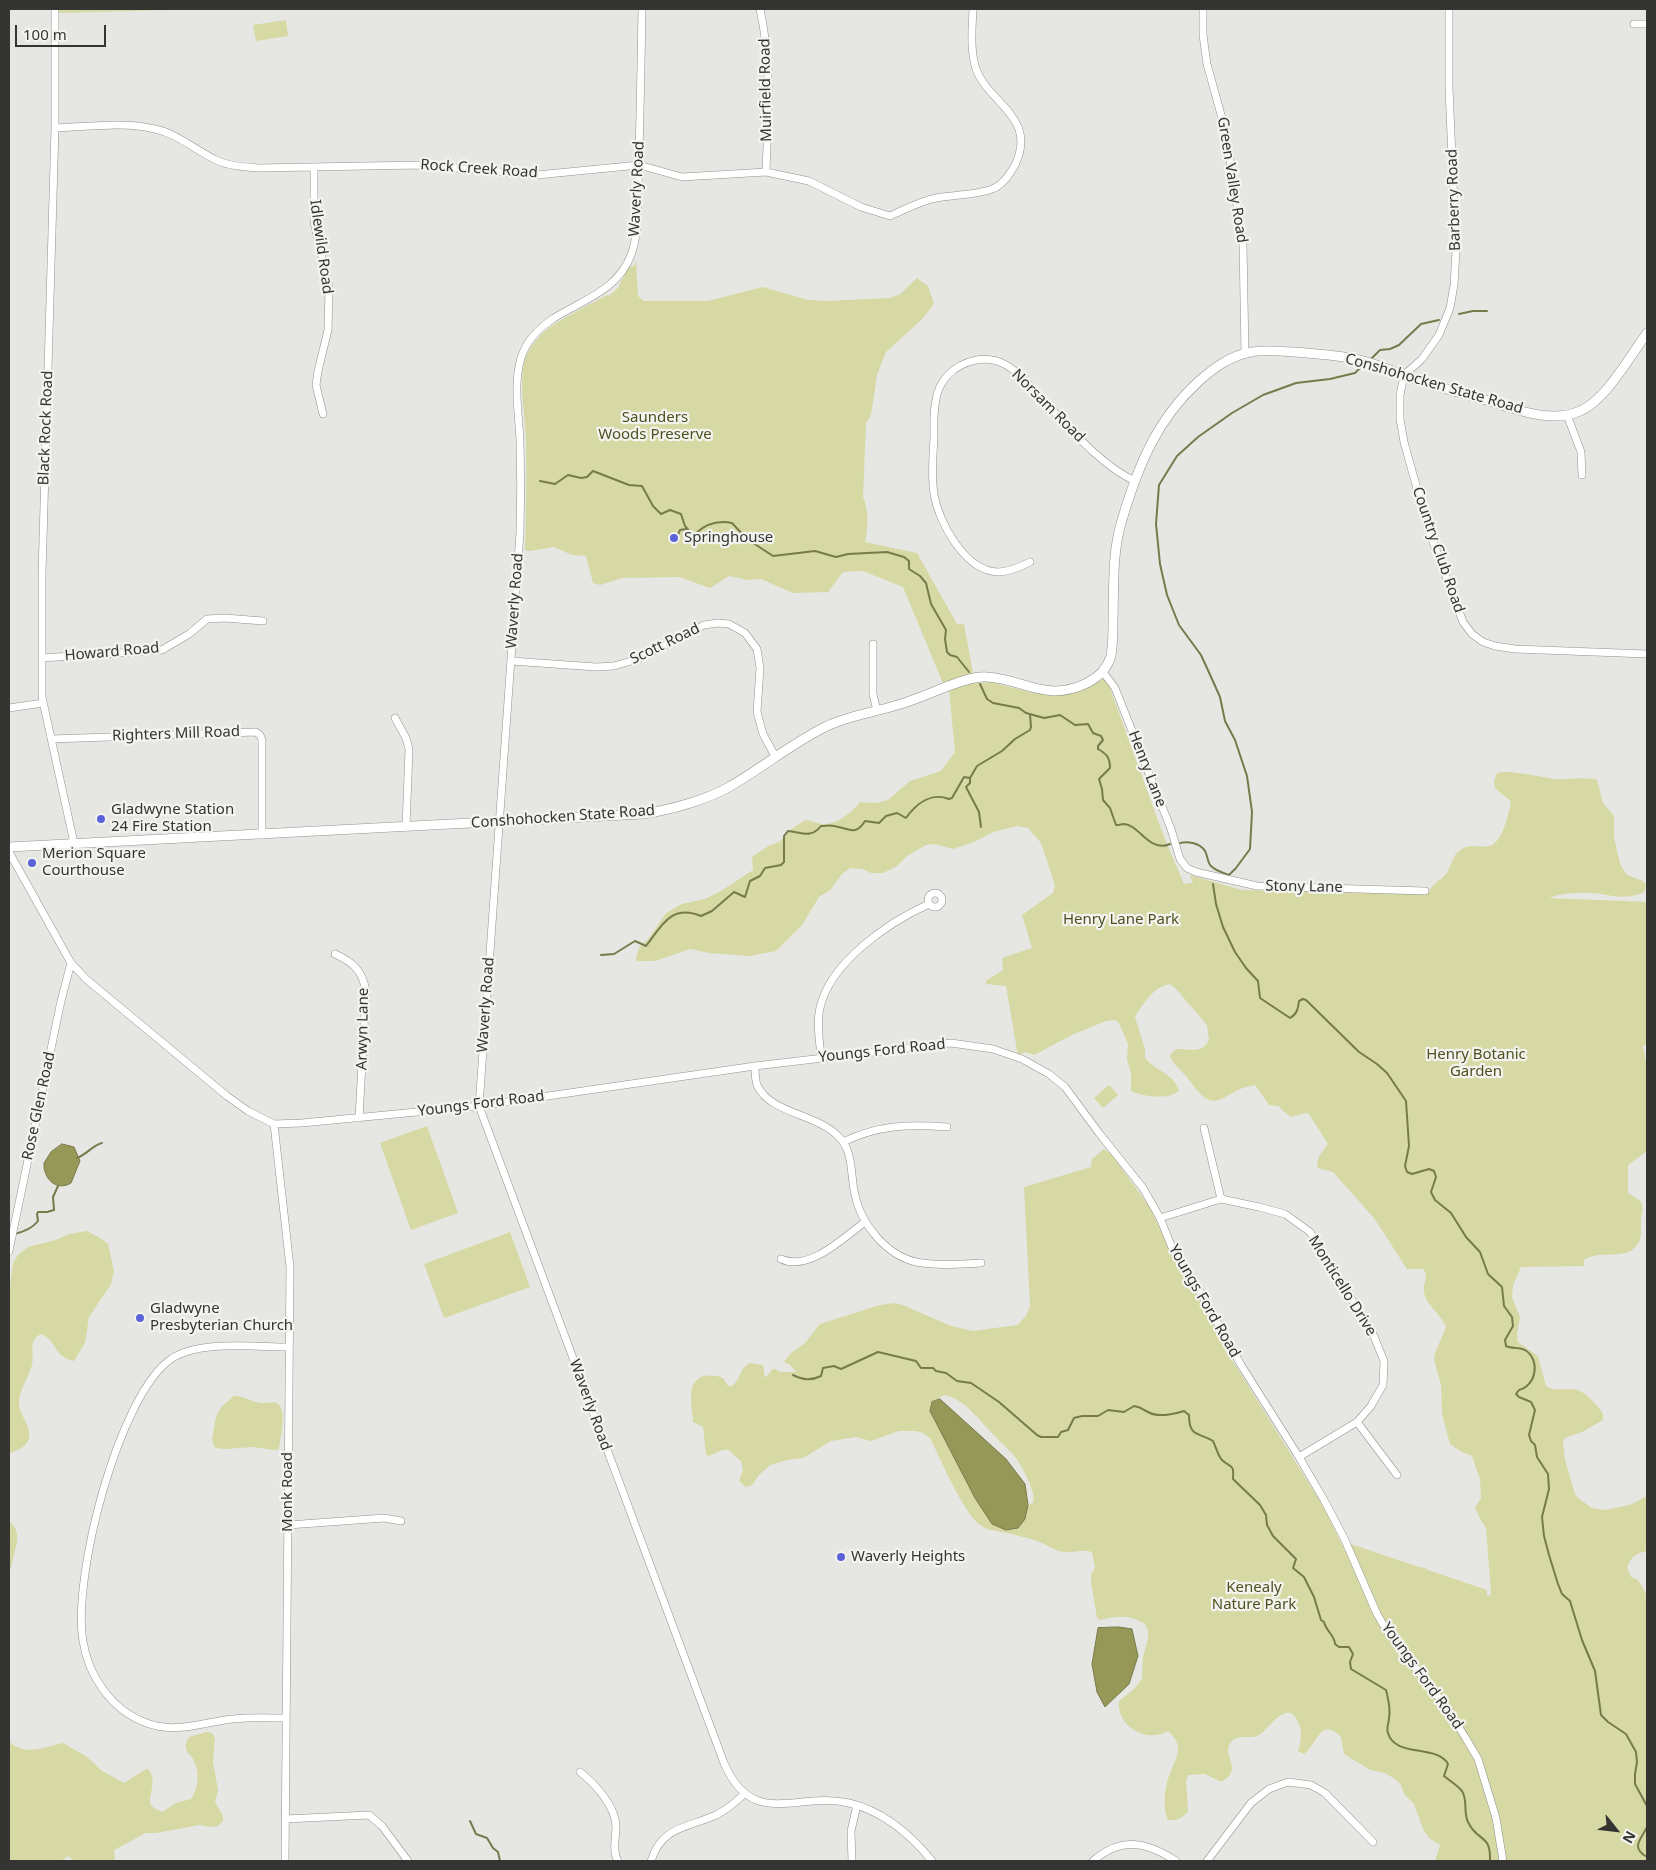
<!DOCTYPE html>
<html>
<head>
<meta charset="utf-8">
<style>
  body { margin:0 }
  #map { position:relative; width:1656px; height:1870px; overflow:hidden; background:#e6e7e2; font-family:"Noto Sans",sans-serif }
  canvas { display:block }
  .frame { position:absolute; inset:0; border:10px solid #343433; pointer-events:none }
  .north { position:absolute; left:1591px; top:1805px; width:50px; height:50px; -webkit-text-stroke:4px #f3f4f0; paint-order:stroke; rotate:119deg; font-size:14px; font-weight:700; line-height:20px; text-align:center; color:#343433 }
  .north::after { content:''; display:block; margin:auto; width:18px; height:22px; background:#343433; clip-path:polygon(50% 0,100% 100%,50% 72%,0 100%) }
  .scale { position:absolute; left:15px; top:25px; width:91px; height:22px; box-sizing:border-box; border:2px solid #343433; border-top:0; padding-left:6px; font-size:15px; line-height:18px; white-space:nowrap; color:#343433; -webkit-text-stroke:4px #f3f4f0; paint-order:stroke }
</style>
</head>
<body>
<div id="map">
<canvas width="1656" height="1870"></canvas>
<div class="frame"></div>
<div class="north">N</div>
<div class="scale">100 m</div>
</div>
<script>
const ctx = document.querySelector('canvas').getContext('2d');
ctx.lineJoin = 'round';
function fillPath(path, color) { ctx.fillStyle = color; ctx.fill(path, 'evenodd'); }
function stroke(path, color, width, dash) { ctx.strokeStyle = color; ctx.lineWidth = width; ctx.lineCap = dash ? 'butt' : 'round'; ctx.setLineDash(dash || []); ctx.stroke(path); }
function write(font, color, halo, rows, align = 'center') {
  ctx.font = font + ' "Noto Sans",sans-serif'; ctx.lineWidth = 4.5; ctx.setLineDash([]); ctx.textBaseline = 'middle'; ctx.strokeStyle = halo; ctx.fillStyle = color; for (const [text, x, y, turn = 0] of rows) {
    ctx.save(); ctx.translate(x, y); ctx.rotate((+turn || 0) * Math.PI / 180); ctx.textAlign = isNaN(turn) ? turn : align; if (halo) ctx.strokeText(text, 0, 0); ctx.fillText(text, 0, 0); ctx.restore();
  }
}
const green = new Path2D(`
  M59,9H206L59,13Z
  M286,20L288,36L256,41L253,25Z
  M636,261L638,296L644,301H708L763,287L808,300L825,301L890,298L899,295L917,278L928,286L934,304L923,318L886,352L877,375L871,415L866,423L863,497C869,510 868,528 865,542L917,553L957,624H964L975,683L991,682L1033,693H1060L1089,687L1106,677L1164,837L1184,884L1193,883L1190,875L1242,890L1428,894C1431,884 1440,881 1446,874C1451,868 1452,856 1459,851C1477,836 1493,864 1506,822C1514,795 1513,805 1495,788L1494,781L1497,773C1506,769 1542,777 1554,779C1567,780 1587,776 1597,780L1603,803L1614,816V837L1620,864L1627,875L1643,881L1646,885L1644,892C1629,899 1617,897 1601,894C1585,892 1564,892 1549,898L1647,902V1044L1643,1046L1647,1067V1151L1628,1165V1193C1632,1196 1638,1198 1641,1202C1644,1208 1641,1214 1641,1221C1640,1233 1644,1240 1633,1249C1621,1259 1599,1250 1584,1260V1266L1521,1267L1513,1285L1512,1297L1520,1317L1517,1335L1518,1342L1538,1356L1546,1386C1555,1393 1569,1386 1580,1391C1586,1394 1593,1401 1598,1407C1602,1411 1604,1415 1603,1420L1582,1432L1567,1437L1563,1440L1565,1460L1575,1494L1578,1498L1592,1508L1604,1510L1630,1505L1647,1496V1551C1637,1553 1630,1557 1627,1568L1631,1577L1638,1580L1647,1595V1861H1435L1440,1845L1429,1838L1423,1829L1414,1804L1404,1794L1401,1785L1395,1779L1385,1773L1370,1770L1344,1754L1341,1737C1321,1716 1318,1743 1304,1754L1298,1751C1301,1743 1302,1732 1299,1724C1288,1696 1270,1728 1259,1735C1251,1740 1241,1734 1233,1740C1217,1754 1247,1768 1221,1782L1205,1774L1188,1775L1186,1781L1188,1811C1183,1818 1177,1821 1168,1820C1162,1807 1165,1786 1170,1773C1177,1756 1185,1746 1168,1731C1147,1744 1116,1726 1119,1701L1135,1688L1142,1679L1143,1657L1148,1638V1631L1145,1624C1129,1614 1117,1616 1100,1620L1097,1618L1091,1582V1575L1095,1567L1092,1552C1080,1548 1071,1555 1059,1551C1053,1549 1047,1545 1042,1543C1027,1537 1012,1534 997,1531C990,1530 985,1529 979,1524C962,1510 941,1460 930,1438L923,1433L916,1431H899L871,1441L856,1437L831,1441L803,1458L787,1460L770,1465L759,1475L752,1485L746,1487L739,1481L743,1470L741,1461C737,1458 732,1452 728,1450C723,1448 713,1455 708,1456L706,1454L703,1427L693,1422C693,1408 684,1382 704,1376C710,1375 717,1375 723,1378L728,1386H732C741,1380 739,1368 750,1363L763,1365L765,1378L773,1369H776L779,1372H797L789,1364L784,1362L791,1353L805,1343L820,1324L880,1305L894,1303L903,1305L951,1326L973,1331L1017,1325L1026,1316L1030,1306L1024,1187L1091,1167L1092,1159L1104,1149L1112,1155L1149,1206L1174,1258L1207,1310L1224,1347L1328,1514L1329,1518L1346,1553L1351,1544L1419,1567L1425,1568L1428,1570L1487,1590V1596L1491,1595V1593L1486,1528L1479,1517L1475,1508L1481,1498L1480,1479L1472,1456L1460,1451L1450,1444L1442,1414L1441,1385L1434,1360L1435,1353L1446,1327C1441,1314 1426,1305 1424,1292C1422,1283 1430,1277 1423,1269H1407L1374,1218L1333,1172L1318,1168C1315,1159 1323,1151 1328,1144L1309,1114L1306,1113L1291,1117L1282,1110L1279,1106L1269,1105L1255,1085C1250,1086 1245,1087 1240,1089C1230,1093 1218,1105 1207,1099C1199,1095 1192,1083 1186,1076C1181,1070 1171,1063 1170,1055L1176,1049C1189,1048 1201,1055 1209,1040L1207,1025L1176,989L1170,984C1153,987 1143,1004 1135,1017L1145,1049V1058C1155,1071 1174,1073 1179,1091C1168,1100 1144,1097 1131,1091V1074L1127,1059L1128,1044L1119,1023L1115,1020L1106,1021L1074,1034L1034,1055L1025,1052L1018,1056L1006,986L986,984V981L1003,970L1002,958L1032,948L1022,915L1053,893L1055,885L1041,843L1028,828L1017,826L993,832L974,842L953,849L935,844L926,845L907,856L897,866L883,873H871L862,869L850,868L842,874L830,890L819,897L802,925L776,951L750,956L709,953L690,949L655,961H637L636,958L639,948L649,938L666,913L682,904L705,899L721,891L753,870L752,857L770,845L780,842L787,832L805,820C811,820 816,823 821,824C836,826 851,813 860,802L876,803L888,800L910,781L941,771L955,752L949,690L942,681L903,587L863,571L843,572L828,592L793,593L761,579L748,580L729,576L710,588L679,577L622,578L600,585L593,583L586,556L572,555L554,547L530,551L525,550C526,513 527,476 526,439C525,414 519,388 524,363C526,354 532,344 539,337C555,320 586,307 607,295L609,296L619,287V285L629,267L634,266ZM944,1395C965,1399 978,1419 992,1433C999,1441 1009,1449 1016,1458C1022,1467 1037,1493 1033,1503L1028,1505L1025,1519L975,1498L930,1411L932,1402Z
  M1109,1085L1118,1095L1103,1108L1094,1098Z
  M427,1126L458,1213L411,1230L380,1143Z
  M87,1231L100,1238L108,1244L114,1271L111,1284L89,1317L85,1343L74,1361C52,1356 58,1341 41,1334C27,1340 35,1354 32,1365C29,1377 19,1390 19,1402C18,1414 32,1426 29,1438C26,1448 17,1450 9,1454V1295L13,1263L18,1255L28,1247L56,1240L69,1234Z
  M510,1232L530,1287L444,1318L424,1264Z
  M234,1396C243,1395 251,1402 261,1403C265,1404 272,1401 277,1403C288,1410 280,1438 279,1449L274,1450L253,1447L225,1449L216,1448L214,1446L212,1439L216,1417L221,1407Z
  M9,1522C25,1532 13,1552 11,1568L9,1570Z
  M207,1732L212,1733L215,1739L213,1762L218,1790L215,1802L223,1816V1821L218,1826L211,1827L199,1825L156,1833H146L114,1850L115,1861H75L68,1856L62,1861H9V1741C24,1757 44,1747 63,1743L87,1757L102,1771L124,1783L146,1769H148C157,1780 150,1791 150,1804L154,1808L162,1812L176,1803L191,1799C199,1787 200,1772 193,1759C192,1756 187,1753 186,1749C185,1745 187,1740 189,1737Z`);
const water = new Path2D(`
  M62,1144L74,1147L80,1161L71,1183C56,1192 43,1178 44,1163L51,1152Z
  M940,1399L1006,1459L1025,1484L1028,1505L1025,1519L1018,1528L1006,1530L992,1524L975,1498L930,1411L932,1402Z
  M1119,1627L1132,1629L1138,1656L1129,1684L1105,1707L1097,1692L1092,1664L1098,1628Z`);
const stream = new Path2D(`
  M1459,314L1473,311H1487
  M1372,358L1380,350L1390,349L1399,345L1421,324L1439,320
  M540,481L555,484L568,475L581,478L587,477L593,471L629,485L642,486L653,506L661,514L670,510L681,514L685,526L691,533H696C707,523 718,520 732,523L747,539L773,556L815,551L836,557L848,554L887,552L904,557L909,561V569L920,576L926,583L931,604L946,630L945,639L947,652L950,655L957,657L969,672
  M677,537L680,530L686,529
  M980,684L987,699L993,703L1019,708L1026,713L1044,718L1060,715L1075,725L1088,724L1093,733L1101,736L1103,740L1098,746V749C1107,754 1110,758 1110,768L1099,779L1102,789L1103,800L1110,808L1116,825C1119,825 1122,824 1124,824C1140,825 1149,853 1170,844
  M970,778V783L966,787L979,812L981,827
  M1180,843C1188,841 1200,843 1205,851C1208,856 1207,862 1211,866C1216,871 1222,872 1229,875L1236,868L1250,849L1252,812L1247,776L1235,740L1225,721L1220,697L1212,679L1201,655L1179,625L1167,595L1160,564L1156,524L1159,485L1177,456L1198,437L1232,413L1263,395L1296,383L1330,379L1355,373L1362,366
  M1213,884L1216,904L1223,927L1235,952L1246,968L1258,981L1260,998L1290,1018C1297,1014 1298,1009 1299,1001L1303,999L1306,1000L1359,1052L1377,1064L1387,1073L1406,1101L1409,1146L1405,1166L1407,1172L1412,1174L1429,1169L1434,1171L1436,1177L1431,1192L1435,1200L1451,1213L1466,1237L1480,1252L1488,1274L1502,1287L1504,1306L1512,1317L1513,1326L1505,1340L1506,1346C1512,1349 1519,1347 1525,1350C1541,1360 1536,1386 1519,1390L1516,1394L1519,1397L1531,1402L1535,1410L1529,1435L1531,1441L1535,1445L1537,1457L1548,1474L1549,1489L1542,1517L1544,1536L1549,1555L1558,1584L1562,1594L1570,1601L1582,1640L1595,1671L1601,1715L1608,1722L1626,1734L1636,1752L1637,1762L1635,1774V1784L1647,1806
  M601,955L614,954L635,941L646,946C662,925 671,904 701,916L712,911L734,892L745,897L750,881L760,876L765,868L781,865L784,862V836L788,831C801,832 811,839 821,826C826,826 830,825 834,826C849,828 855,837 865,821L879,823L886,816L897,813L906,818C916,804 931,792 949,799L952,798L964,777L970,778L977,766L1002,751L1015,739L1030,730L1031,727L1030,714
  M77,1158C86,1155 93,1145 102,1143
  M14,1234C23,1232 32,1229 38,1221L37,1214L38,1212H47L54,1210L53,1197L58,1186
  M793,1375C803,1380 811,1381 821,1376L823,1368L834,1366L841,1369L878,1352L916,1361L921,1368H933L936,1371L946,1373L957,1381L971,1383L999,1402L1037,1435L1041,1437H1058L1061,1432L1068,1430L1074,1418L1082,1416H1098L1108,1410L1124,1412L1134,1406C1141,1407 1142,1409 1148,1412C1159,1418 1173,1414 1184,1411L1189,1415C1189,1438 1199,1432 1213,1441C1216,1447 1218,1456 1222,1460C1232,1469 1234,1463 1233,1479L1260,1505L1266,1515L1267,1525L1273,1536L1296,1559L1293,1568L1304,1577L1314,1597L1321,1620L1324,1622C1326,1631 1335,1636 1335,1644L1339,1647H1349L1353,1654L1350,1662L1351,1669L1386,1690C1388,1699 1391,1708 1389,1718C1389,1723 1386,1728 1388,1733C1395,1758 1437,1744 1448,1764L1444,1776C1450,1781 1457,1785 1462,1791C1468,1800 1463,1812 1468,1822C1478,1843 1491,1833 1490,1861
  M470,1821L476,1834L487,1838L493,1848L498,1852L500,1861
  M1647,1827C1641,1840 1630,1847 1647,1857`);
const minor = new Path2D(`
  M55,9V128L42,574V697L74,843
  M642,9C641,68 640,128 638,187C637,209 639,234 631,255C618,290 583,300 554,318C539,328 526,341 521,358C513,384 519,415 520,441C521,472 521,502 520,533L479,1106L724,1763C753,1830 796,1791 849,1803C883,1811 911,1835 932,1861
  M760,9C772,63 768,117 766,172
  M1203,9V35L1207,64L1225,129L1243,244L1245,354
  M1449,9V88L1456,251L1454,285L1450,308L1439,335L1422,359L1404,375L1400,395V419L1404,442L1428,528L1463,622L1472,634L1483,642L1495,646L1515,649L1647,654
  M1634,24H1647
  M55,128C87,127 123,121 155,129C178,134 195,150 216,160C229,166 244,167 258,168L419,165L537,175L639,165L682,177L766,172L809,181L861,207L890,216C904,210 920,201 936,198C952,195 977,195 992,189C1002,186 1010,174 1015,165C1038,117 988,103 976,69C970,50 972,29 973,9
  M314,167V222L329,288L328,330L318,371L316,385L323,414
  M1567,415L1581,452L1582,475
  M1030,562C1020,567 1009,572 998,572C965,571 939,523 934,494C931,476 933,456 934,438C934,425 933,412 936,400C937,391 941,383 947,376C962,360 986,354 1006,365C1020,373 1031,387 1042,399C1068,426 1101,466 1135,481
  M873,644V694L877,711
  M42,658L162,650L189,634L207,619L225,618L263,621
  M511,661L596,667L614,666L638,659L704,625L718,623L729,624L745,633L757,649L760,668L757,712L763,734L775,756
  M1103,672L1115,688L1171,829L1180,859L1187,868L1196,872L1257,886L1425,891
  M9,708L43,703
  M395,718L406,738L409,749L406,827
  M51,739L256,732L260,735L262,740V835
  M9,852L71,963L86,979L227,1096L248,1111L274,1124L302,1123L479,1106L755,1066L951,1043L993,1049L1022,1059L1049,1074L1065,1087L1099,1133L1143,1188L1160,1218L1173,1250L1201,1293L1241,1365L1299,1457L1324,1500L1344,1538L1377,1614L1387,1631L1446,1707L1465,1737L1478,1759L1496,1818L1503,1861
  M928 900a7 7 0 1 1 14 0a7 7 0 1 1-14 0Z
  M335,954C353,962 363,971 366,992L359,1118
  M821,1058C820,1042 816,1023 820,1008C830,962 889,922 929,904
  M755,1066C755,1072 755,1079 757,1085C770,1114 816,1113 839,1137C854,1152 850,1175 855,1195C861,1224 886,1255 916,1262C938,1266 960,1264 981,1263
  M274,1124L290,1267L285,1861
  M1204,1128L1221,1199
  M843,1142C878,1125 909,1124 947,1127
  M1160,1218L1221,1199L1259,1207L1285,1214L1310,1232L1373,1334L1384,1361L1383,1385L1371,1406L1357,1422L1299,1457
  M9,1251L61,1001L71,963
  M781,1259C809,1272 843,1238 865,1222
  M1357,1422L1397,1475
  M288,1525L384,1518L401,1521
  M286,1718C269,1718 251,1717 233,1719C202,1722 175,1735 144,1722C111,1709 88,1675 83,1641C72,1579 118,1396 171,1359C199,1340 255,1347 289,1347
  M580,1772C595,1784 616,1806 616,1827C616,1838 612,1851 618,1861
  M285,1819L369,1815L382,1826L408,1861
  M651,1861C662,1826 687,1828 716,1815C726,1810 736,1802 744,1794
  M852,1861L851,1831L857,1805
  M1093,1861C1121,1836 1147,1842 1176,1861
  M1207,1861L1251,1803L1269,1789L1288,1782L1311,1785L1325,1793L1373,1842`);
const major = new Path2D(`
  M9,847L643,814C670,810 706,800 729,787C762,768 791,744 825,727C847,716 871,713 894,706C914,701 932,692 951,685C962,681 975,676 987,677C1024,679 1046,703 1087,683C1099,677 1107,669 1111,656C1113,644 1113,632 1113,620C1114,586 1112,552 1122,520C1138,466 1157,419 1199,381C1215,367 1230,356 1251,352C1269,349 1289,352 1307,353C1327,355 1348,356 1367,362C1385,367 1402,375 1420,381C1442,388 1464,394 1486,400C1515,409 1550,424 1580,411C1605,401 1631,355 1647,333`);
const markers = [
  [674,538,5,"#5962d9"],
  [101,819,5,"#5962d9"],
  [32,863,5,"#5962d9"],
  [140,1318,5,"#5962d9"],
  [841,1557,5,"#5962d9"]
];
const streetNames = [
  ["Muirfield Road",766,90,-91],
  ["Rock Creek Road",479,169,4],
  ["Green Valley Road",1232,180,81],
  ["Waverly Road",637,189,-87],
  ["Barberry Road",1454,200,-92],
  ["Idlewild Road",321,247,82],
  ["Conshohocken State Road",1434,384,16],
  ["Norsam Road",1048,406,45],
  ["Black Rock Road",46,428,-88],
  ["Country Club Road",1438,550,71],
  ["Waverly Road",515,601,-86],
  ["Scott Road",665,644,-26],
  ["Howard Road",112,652,-5],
  ["Righters Mill Road",176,734,-2],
  ["Henry Lane",1147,769,69],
  ["Conshohocken State Road",563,817,-4],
  ["Stony Lane",1304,887,1],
  ["Waverly Road",486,1005,-86],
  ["Arwyn Lane",363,1029,-89],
  ["Youngs Ford Road",882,1051,-6],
  ["Youngs Ford Road",481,1104,-7],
  ["Rose Glen Road",39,1106,-78],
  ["Monticello Drive",1342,1286,58],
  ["Youngs Ford Road",1204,1301,60],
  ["Waverly Road",590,1405,70],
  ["Monk Road",288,1492,-90],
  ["Youngs Ford Road",1422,1676,54]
];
const parkNames = [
  ["Saunders",655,418],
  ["Woods Preserve",655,435],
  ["Henry Lane Park",1121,920],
  ["Henry Botanic",1476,1055],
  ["Garden",1476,1072],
  ["Kenealy",1254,1588],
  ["Nature Park",1254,1605]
];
const poiNames = [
  ["Springhouse",684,538],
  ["Gladwyne Station",111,810],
  ["24 Fire Station",111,827],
  ["Merion Square",42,854],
  ["Courthouse",42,871],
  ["Gladwyne",150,1309],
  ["Presbyterian Church",150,1326],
  ["Waverly Heights",851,1557]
];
fillPath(green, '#d6d9a4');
fillPath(water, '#959857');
stroke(water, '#787a4c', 1);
stroke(stream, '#787a4c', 2);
stroke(minor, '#91918d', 8);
stroke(major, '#91918d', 10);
stroke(minor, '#fff', 7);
stroke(major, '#fff', 9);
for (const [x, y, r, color] of markers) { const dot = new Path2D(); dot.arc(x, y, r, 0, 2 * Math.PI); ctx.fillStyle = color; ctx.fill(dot); stroke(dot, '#f3f4f0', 2); }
write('15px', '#343433', '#f3f4f0', streetNames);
write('15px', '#4e501e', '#f3f4f0', parkNames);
write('15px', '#343433', '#f3f4f0', poiNames, 'left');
</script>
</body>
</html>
